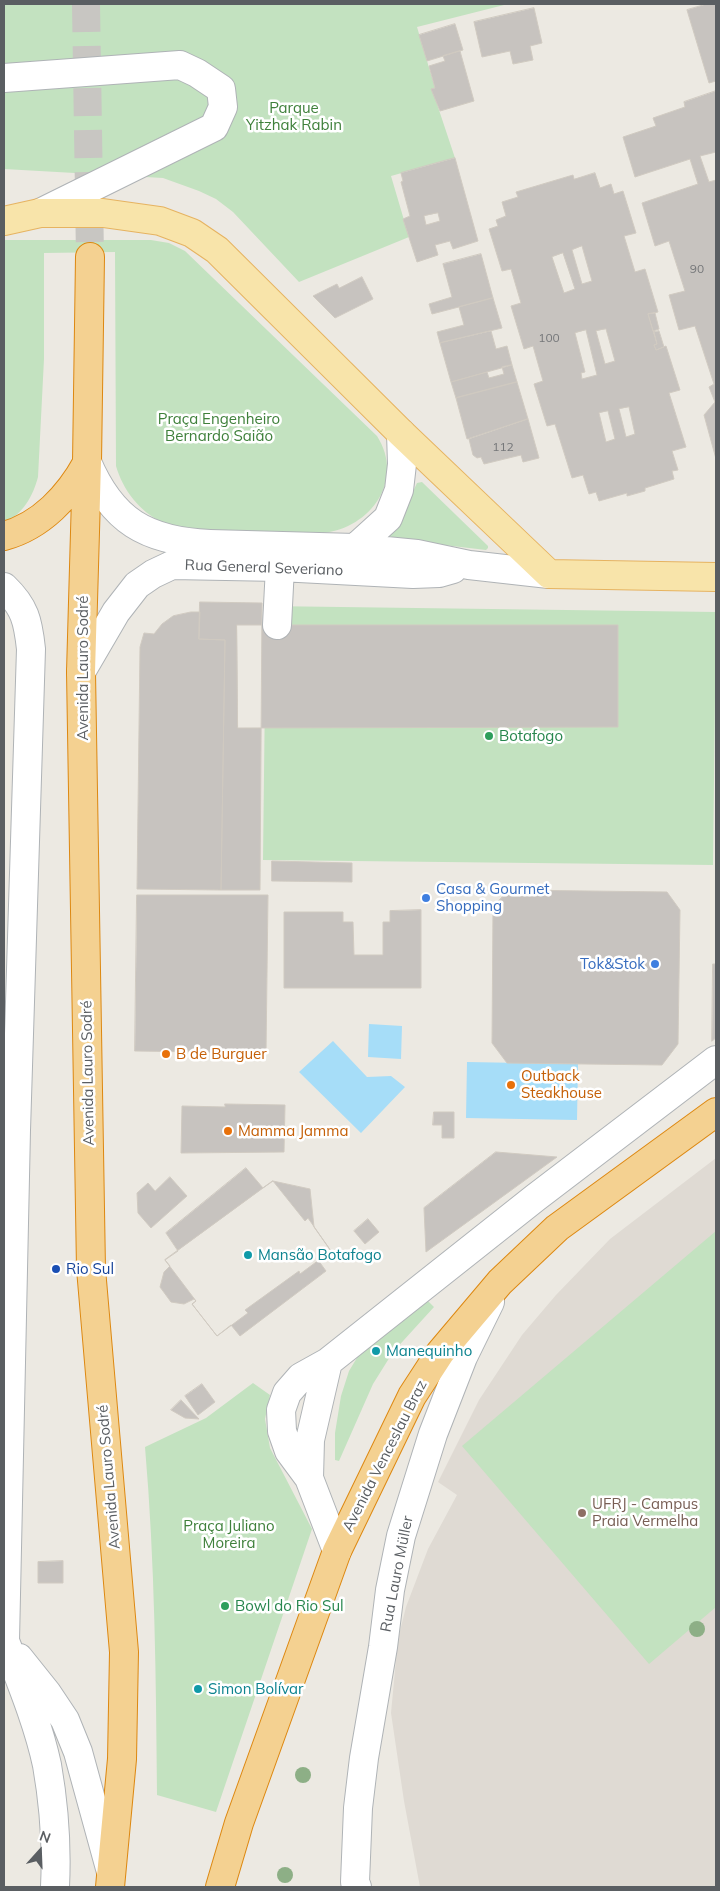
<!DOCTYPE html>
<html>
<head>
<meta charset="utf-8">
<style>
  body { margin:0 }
  #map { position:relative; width:720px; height:1891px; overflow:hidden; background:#ece9e2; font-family:Mulish,sans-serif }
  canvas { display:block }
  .frame { position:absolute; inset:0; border:5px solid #5a5e62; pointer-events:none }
  .north { position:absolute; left:15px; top:1826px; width:50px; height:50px; -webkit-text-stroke:4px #fff; paint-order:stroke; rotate:20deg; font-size:14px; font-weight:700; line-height:20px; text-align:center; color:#5a5e62 }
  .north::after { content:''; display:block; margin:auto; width:18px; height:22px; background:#5a5e62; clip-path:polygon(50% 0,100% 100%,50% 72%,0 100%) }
</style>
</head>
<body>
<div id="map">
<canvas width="720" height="1891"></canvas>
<div class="frame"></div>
<div class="north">N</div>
</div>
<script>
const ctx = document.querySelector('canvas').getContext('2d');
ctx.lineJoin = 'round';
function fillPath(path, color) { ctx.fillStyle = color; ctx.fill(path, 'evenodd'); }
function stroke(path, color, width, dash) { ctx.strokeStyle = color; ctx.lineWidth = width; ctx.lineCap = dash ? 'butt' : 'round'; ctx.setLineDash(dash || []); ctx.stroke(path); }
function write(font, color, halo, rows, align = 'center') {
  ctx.font = font + ' Mulish,sans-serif'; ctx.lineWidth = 5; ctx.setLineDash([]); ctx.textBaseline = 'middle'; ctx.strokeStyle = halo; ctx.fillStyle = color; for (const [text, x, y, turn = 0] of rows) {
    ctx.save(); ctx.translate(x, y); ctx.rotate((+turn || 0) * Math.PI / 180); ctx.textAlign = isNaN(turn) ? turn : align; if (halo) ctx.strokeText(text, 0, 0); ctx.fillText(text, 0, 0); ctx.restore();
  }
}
const education = new Path2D(`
  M716,1158V1887H420L404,1801L391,1713L398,1639L406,1607L428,1549L457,1495L438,1482L479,1400L522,1335L556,1295L610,1239Z`);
const green = new Path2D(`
  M4,4H508L417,27L435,88L432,89L455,158L391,176L409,237L299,282L233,212L216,199L199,191L163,178L4,169Z
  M4,240H151L169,243L185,251L377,436C405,480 371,528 323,533C288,532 254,532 219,531C201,530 180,530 163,523C139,511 123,490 116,466L115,252L44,253V359L38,477C33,496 23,514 4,523Z
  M422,482L488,546V548L486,550L385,538L403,513L417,483Z
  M266,606L716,612L713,865L263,860Z
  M716,1231V1607L649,1664L462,1446Z
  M425,1298L434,1307L393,1352L373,1384L339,1461L335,1460V1433L341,1396L349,1371L363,1348Z
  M253,1383L270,1395L265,1419L270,1448L312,1529L216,1812L157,1795C156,1679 155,1563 145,1447L206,1418Z`);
const water = new Path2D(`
  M369,1024L402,1026L401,1059L368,1057Z
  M333,1041L367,1077L391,1076L405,1087L361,1133L299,1072Z
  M467,1062L578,1064L577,1120L466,1118Z`);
const building = new Path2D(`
  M707,4H716V81L709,83L687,10Z
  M534,8L542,43L530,46L533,60L513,64L510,51L482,57L474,22Z
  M455,24L463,50L427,61L419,35Z
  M460,51L474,101L440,111L431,89L435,88L429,66L445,61L443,56Z
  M716,91V152L700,156L709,182L716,180V459L704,415L715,402L709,387L714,384L695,326L679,330L669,295L685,291L669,241L655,246L642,203L698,184L690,159L635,177L623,137L656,126L653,118L685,107L684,102Z
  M455,158L478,241L453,249L450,241L435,245L438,255L417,262L403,219L410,216L401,182L403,181L401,173ZM438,213L440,221L426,225L424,216Z
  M595,173L600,188L611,184L614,194L623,191L636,233L624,236L635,272L645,269L658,312L648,314L657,344L654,345L656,350L666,346L680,390L669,393L686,447L672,451L678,470L672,471L674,479L645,488V491L627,496V493L599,501L596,492L589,494L583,475L572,478L555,424L547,426L534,384L543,381L533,346L524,349L511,306L521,303L511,269L502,271L489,229L498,226L496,220L506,216L502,202L518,197L516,192L573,175L574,179ZM582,246L592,281L582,284L572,250ZM563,253L575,289L564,293L552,257ZM606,329L615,361L605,364L596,331ZM586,330L597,375L582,379L581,373L585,372L575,333ZM629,407L635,434L626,437L619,409ZM608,411L615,439L606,442L599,413Z
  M481,254L493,298L432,314L429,304L452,297L443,264Z
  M362,277L373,299L335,318L313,296L337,284L339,288Z
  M493,298L502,328L440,343L437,332L464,325L459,307Z
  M655,313L659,329L653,331L648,314Z
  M491,331L496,349L507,346L512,365L451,382L440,343Z
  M659,331L664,347L656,350L654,345L657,344L654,332Z
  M512,365L517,382L456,398L451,382L487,372L489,378L504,374L502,367Z
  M517,382L528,419L467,439L456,398Z
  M528,419L539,458L523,462L521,455L484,464L481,457L477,458L473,455L469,439Z
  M200,602L262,603L260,890H221L225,640L199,639Z
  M191,612H200L199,639L225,640L221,890L137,889L140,647L144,633L154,634L162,624L173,616Z
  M237,625H618V727L238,728Z
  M272,861L352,863V882L272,881Z
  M509,890L667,892L680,910L678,1044L662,1065L507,1063L492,1043L493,907Z
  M137,895H268L266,1053L135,1051Z
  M421,910V988H284V912H343V922H353L354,955H383V922H390V911Z
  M713,964H716V1038L712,1041Z
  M225,1104L285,1105L284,1152L181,1153L182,1106L225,1107Z
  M434,1112H454V1138H442V1125H433Z
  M496,1152L557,1157L426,1252L424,1208Z
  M246,1168L263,1188L273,1181L310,1189L314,1227L331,1251L318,1260L326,1271L240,1336L231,1325L217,1336L192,1304L196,1301L194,1299L184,1304L171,1302L160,1287L164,1272L170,1266L165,1260L178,1251L166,1233Z
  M170,1177L187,1196L151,1228L138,1213L137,1193L148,1183L155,1191Z
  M273,1181L305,1221L308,1218L331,1251L300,1274L299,1271L245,1310L248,1313L217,1336L192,1304L196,1301L165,1260Z
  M368,1219L379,1232L365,1244L354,1231Z
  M202,1384L215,1402L198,1415L185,1396Z
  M181,1400L199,1419L185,1418L171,1410Z
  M63,1561V1583H38V1562Z`);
const highwayTunnel = new Path2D(`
  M86,4L90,257`);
const minor = new Path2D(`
  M4,78L180,65L197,73L221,89L223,107L214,127L40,213
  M87,462C112,521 146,541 210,544L355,548L417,554L469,565L549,574
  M355,548L388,518L399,490L402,464L401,433
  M4,587C25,607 28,621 31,649L16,1130L5,1641C20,1680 38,1723 47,1765C54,1805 57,1847 55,1887
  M277,625L280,567
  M81,672L116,612L137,585L153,574L172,565L280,567L413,574L439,573L453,569
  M309,1478L310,1440L328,1362
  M337,1551L309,1478L289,1451L282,1431L281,1410L287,1393L301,1377L328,1362L535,1198L716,1060
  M19,1658L47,1693L65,1720L78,1752L111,1872
  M357,1887L355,1882L358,1808L364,1758L383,1647L390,1590L401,1536L433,1434L463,1357L490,1302`);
const major = new Path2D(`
  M4,221L40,213H103L160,221L192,233L217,250L401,433L549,574L716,577`);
const highway = new Path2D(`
  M90,257L87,462L81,672L91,1269L124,1652L122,1759L110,1887
  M4,536C41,526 69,496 87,463
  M220,1887L239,1823L337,1551L412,1396L440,1353L500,1282L557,1228L716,1112`);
const trees = [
  [697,1629],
  [303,1775],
  [285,1875]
];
const markers = [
  [489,736,5,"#2e9e5b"],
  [426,898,5,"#3f7fe0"],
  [655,964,5,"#3f7fe0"],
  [166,1054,5,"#e8710a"],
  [511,1085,5,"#e8710a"],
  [228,1131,5,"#e8710a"],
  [248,1255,5,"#0f9aa8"],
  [56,1269,5,"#1a4fb4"],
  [376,1351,5,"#0f9aa8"],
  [582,1513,5,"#8d6e63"],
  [225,1606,5,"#2e9e5b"],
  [198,1689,5,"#0f9aa8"]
];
const numberNames = [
  ["90",697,269],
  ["100",549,338],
  ["112",503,447]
];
const parkNames = [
  ["Parque",294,108],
  ["Yitzhak Rabin",294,125],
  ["Praça Engenheiro",219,419],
  ["Bernardo Saião",219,436],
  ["Praça Juliano",229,1526],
  ["Moreira",229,1543]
];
const streetNames = [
  ["Rua General Severiano",264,568,2],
  ["Avenida Lauro Sodré",83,668,-90],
  ["Avenida Lauro Sodré",88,1073,-91],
  ["Avenida Venceslau Braz",385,1456,-63],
  ["Avenida Lauro Sodré",109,1477,-95],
  ["Rua Lauro Müller",397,1574,-79]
];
const leisureNames = [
  ["Botafogo",499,736],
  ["Bowl do Rio Sul",235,1606]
];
const shopNames = [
  ["Casa & Gourmet",436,889],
  ["Shopping",436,906],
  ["Tok&Stok",645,964,"right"]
];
const foodNames = [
  ["B de Burguer",176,1054],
  ["Outback",521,1076],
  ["Steakhouse",521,1093],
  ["Mamma Jamma",238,1131]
];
const cultureNames = [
  ["Mansão Botafogo",258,1255],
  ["Manequinho",386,1351],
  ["Simon Bolívar",208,1689]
];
const transitNames = [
  ["Rio Sul",66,1269]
];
const educationNames = [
  ["UFRJ - Campus",592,1504],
  ["Praia Vermelha",592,1521]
];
fillPath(education, '#dfdad3');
fillPath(green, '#c3e2c0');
fillPath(water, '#a6ddf8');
fillPath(building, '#c7c3bf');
stroke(building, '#d0cac1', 1);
stroke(highwayTunnel, '#c8c6c2', 28, [28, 14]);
stroke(minor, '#afb3b6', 30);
stroke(major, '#e6b361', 30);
stroke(highway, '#d81', 30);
stroke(minor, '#fff', 28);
stroke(major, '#f8e4aa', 28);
stroke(highway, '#f4d191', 28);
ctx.fillStyle = '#8daf86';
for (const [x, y] of trees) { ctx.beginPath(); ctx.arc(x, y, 8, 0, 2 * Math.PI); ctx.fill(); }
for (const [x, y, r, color] of markers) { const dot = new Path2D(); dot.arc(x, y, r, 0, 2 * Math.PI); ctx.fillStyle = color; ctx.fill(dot); stroke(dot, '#fff', 2); }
write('12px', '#757779', null, numberNames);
write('15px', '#3f803b', '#fff', parkNames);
write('15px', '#5a5e62', '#fff', streetNames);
write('15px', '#27864d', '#fff', leisureNames, 'left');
write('15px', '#366cbe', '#fff', shopNames, 'left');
write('15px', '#c56008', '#fff', foodNames, 'left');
write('15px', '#0d838f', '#fff', cultureNames, 'left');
write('15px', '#164399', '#fff', transitNames, 'left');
write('15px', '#785e54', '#fff', educationNames, 'left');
</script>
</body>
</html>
